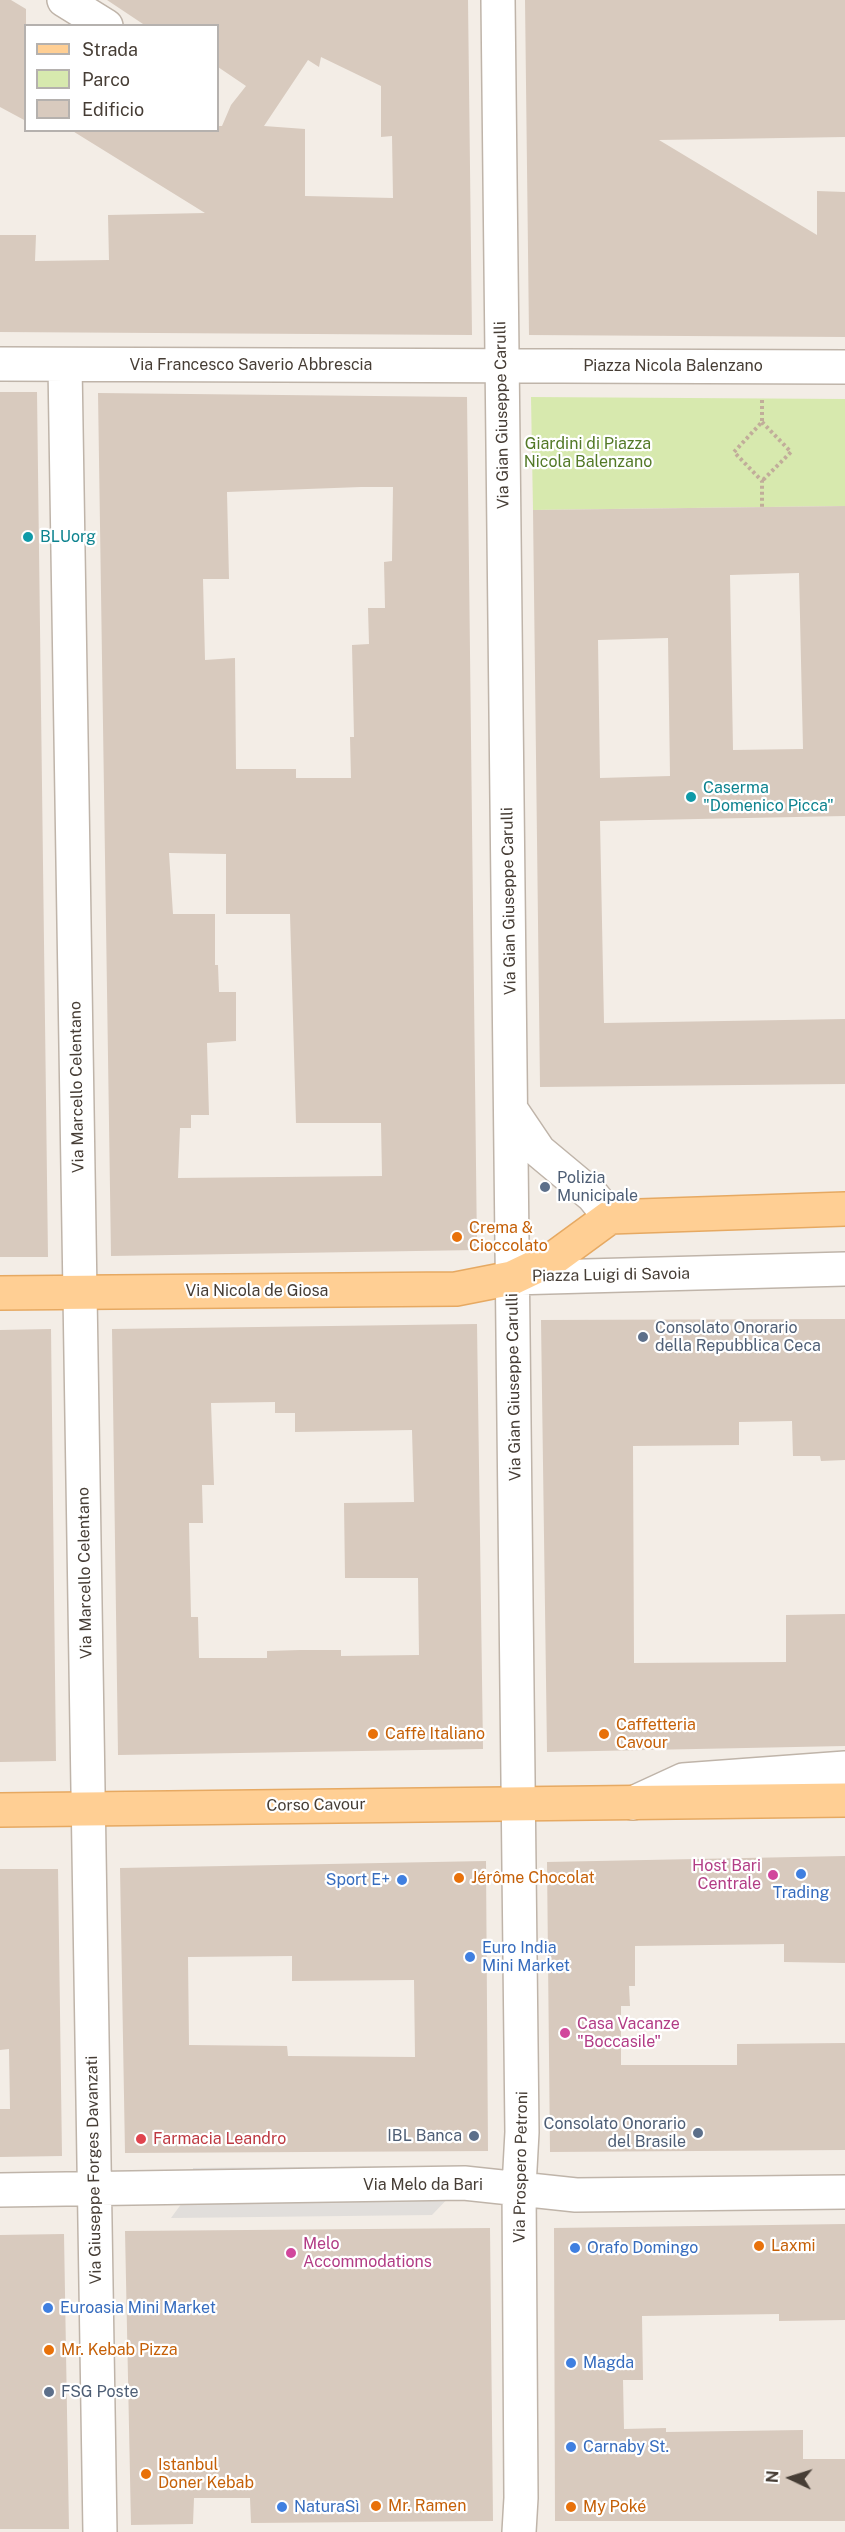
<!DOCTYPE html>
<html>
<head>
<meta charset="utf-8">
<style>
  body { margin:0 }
  #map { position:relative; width:845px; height:2532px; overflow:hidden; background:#f3ede6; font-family:"Public Sans",sans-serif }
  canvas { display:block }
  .legend { position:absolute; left:24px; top:24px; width:195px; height:108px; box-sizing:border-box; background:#fff; border:2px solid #b5b1ae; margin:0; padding:8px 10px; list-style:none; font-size:18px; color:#463d35 }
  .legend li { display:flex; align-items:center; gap:12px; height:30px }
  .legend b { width:30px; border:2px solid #b5b1ae }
  .north { position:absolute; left:761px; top:2448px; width:60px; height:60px; -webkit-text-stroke:4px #fff; paint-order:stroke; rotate:274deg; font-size:16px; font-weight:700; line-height:24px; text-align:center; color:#463d35 }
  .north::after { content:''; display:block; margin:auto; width:21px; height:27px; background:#463d35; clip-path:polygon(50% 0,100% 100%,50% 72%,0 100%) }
</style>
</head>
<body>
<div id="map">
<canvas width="845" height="2532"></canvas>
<ul class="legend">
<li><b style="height:8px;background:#ffcf94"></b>Strada</li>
<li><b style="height:16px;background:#d7e9ae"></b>Parco</li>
<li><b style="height:16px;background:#d8cabe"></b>Edificio</li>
</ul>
<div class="north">N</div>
</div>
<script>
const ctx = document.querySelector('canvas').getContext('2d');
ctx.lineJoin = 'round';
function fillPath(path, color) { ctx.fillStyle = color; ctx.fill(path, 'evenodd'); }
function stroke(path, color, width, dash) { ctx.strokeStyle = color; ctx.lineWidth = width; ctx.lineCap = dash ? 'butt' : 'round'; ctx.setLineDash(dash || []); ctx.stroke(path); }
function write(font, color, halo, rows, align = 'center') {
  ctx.font = font + ' "Public Sans",sans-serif'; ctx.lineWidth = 4.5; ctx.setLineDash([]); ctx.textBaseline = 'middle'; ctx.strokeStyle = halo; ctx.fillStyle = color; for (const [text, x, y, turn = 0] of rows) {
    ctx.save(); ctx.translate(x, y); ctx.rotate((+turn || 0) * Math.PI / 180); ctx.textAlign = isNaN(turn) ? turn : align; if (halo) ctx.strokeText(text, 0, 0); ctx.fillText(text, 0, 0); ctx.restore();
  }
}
const green = new Path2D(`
  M531,397L845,399V506L533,510Z`);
const parking = new Path2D(`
  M412,2166V2175L193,2178V2168Z
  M454,2192L432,2215L171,2218L187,2196Z`);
const building = new Path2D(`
  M0,0H11L26,9V121L0,107Z
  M107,0H468L472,335L0,332V235H36L35,261L109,260L108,215L205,213L71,130H218V126H222L231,105L246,86L218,67V26H146ZM321,57L381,86V137L392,136L393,198L305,196V129L264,126L308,60L319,67Z
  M525,0H845V137L659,140L817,235V191L845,192V337L529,335Z
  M0,392H37L48,1257H0Z
  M98,393L467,397L477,1250L111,1256ZM361,487H393L392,561L384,562L385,608H368L369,644L352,645L354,737H350L351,778H296V769H236L235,658L205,660L203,579H229L227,492ZM169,853L226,854V914H290L296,1123H381L382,1176L178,1178L180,1128H191V1115H209L207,1043L236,1041V992H219L218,965H215V914H173Z
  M845,506V816L600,821L604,1023L845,1019V1084L540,1087L533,510ZM799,573L803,749L733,750L730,575ZM668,638L670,776L600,778L598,640Z
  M845,1319V1460L821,1461L820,1456H793L792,1421L739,1422V1445L633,1446L634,1663L786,1662V1615L845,1614V1746L547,1752L541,1320Z
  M477,1324L483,1749L118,1755L112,1329ZM275,1402V1413H295V1432L412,1430L414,1502L344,1503L345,1578H418L419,1655L341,1656V1650H300L267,1651V1658H199L198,1617H191L189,1523H203L202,1485H214L211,1403Z
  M51,1329L56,1761L0,1762V1330Z
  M845,1856V1963L784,1962V1944L635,1946V1986H629L630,2006H621V2065H737V2044L845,2043V2150L550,2152L547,1862Z
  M486,1861L488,2151L125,2153L120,1868ZM292,1956V1981L414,1980L415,2057L288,2056L287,2046L189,2045L188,1957Z
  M0,1869H58L62,2156L0,2157V2109H10L9,2049L0,2050Z
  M845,2224V2320L779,2321V2314L642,2316L643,2380H623L624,2429L666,2428V2432L803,2430V2459H845V2521H555L554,2228Z
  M490,2228L493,2521L251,2523L250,2498H194L193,2524L131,2525L125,2231Z
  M64,2234L69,2529H0V2235Z`);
const path = new Path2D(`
  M762,400V422L734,452L762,481V507
  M762,422L791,452L762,481`);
const minor = new Path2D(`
  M64,0L106,26
  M498,0L522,2132L519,2187L521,2498L519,2532
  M0,364L845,367
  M65,365L100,2532
  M512,1111L539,1151L593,1196L610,1217
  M512,1278L845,1269
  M633,1803L683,1780L845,1768
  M0,2190L464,2183L576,2195L845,2192`);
const major = new Path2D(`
  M0,1293L456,1289L512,1278L554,1258L610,1217L845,1209
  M0,1810L845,1800`);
const markers = [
  [28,537,6,"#0f9aa8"],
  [691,797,6,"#0f9aa8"],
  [545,1187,6,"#5c6f8a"],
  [457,1237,6,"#e8710a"],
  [643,1337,6,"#5c6f8a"],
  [373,1734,6,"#e8710a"],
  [604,1734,6,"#e8710a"],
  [801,1874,6,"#3f7fe0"],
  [773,1875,6,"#d1479c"],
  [459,1878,6,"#e8710a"],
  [402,1880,6,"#3f7fe0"],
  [470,1957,6,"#3f7fe0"],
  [565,2033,6,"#d1479c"],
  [698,2133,6,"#5c6f8a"],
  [474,2136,6,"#5c6f8a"],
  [141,2139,6,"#e0444e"],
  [759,2246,6,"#e8710a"],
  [575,2248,6,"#3f7fe0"],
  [291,2253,6,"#d1479c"],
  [48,2308,6,"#3f7fe0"],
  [49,2350,6,"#e8710a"],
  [571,2363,6,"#3f7fe0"],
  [49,2392,6,"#5c6f8a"],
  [571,2447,6,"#3f7fe0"],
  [146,2474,6,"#e8710a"],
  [376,2506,6,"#e8710a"],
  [282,2507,6,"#3f7fe0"],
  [571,2507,6,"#e8710a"]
];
const streetNames = [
  ["Via Francesco Saverio Abbrescia",251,365],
  ["Piazza Nicola Balenzano",673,366],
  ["Via Gian Giuseppe Carulli",502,415,-91],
  ["Via Gian Giuseppe Carulli",509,901,-91],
  ["Via Marcello Celentano",77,1087,-91],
  ["Piazza Luigi di Savoia",611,1275,-1],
  ["Via Nicola de Giosa",257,1291],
  ["Via Gian Giuseppe Carulli",514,1387,-91],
  ["Via Marcello Celentano",85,1573,-91],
  ["Corso Cavour",316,1805,-1],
  ["Via Prospero Petroni",521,2167,-89],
  ["Via Giuseppe Forges Davanzati",94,2170,-91],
  ["Via Melo da Bari",423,2185]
];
const parkNames = [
  ["Giardini di Piazza",588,444],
  ["Nicola Balenzano",588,462]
];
const cultureNames = [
  ["BLUorg",40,537],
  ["Caserma",703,788],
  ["\"Domenico Picca\"",703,806]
];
const serviceNames = [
  ["Polizia",557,1178],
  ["Municipale",557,1196],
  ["Consolato Onorario",655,1328],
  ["della Repubblica Ceca",655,1346],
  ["Consolato Onorario",686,2124,"right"],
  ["del Brasile",686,2142,"right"],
  ["IBL Banca",462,2136,"right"],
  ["FSG Poste",61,2392]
];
const foodNames = [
  ["Crema &",469,1228],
  ["Cioccolato",469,1246],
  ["Caffetteria",616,1725],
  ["Cavour",616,1743],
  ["Caffè Italiano",385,1734],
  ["Jérôme Chocolat",471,1878],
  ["Laxmi",771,2246],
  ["Mr. Kebab Pizza",61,2350],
  ["Istanbul",158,2465],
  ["Doner Kebab",158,2483],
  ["Mr. Ramen",388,2506],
  ["My Poké",583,2507]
];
const hotelNames = [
  ["Host Bari",761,1866,"right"],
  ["Centrale",761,1884,"right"],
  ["Casa Vacanze",577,2024],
  ["\"Boccasile\"",577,2042],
  ["Melo",303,2244],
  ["Accommodations",303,2262]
];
const shopNames = [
  ["Sport E+",390,1880,"right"],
  ["Trading",801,1893,"center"],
  ["Euro India",482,1948],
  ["Mini Market",482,1966],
  ["Orafo Domingo",587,2248],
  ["Euroasia Mini Market",60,2308],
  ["Magda",583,2363],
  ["Carnaby St.",583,2447],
  ["NaturaSì",294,2507]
];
const healthNames = [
  ["Farmacia Leandro",153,2139]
];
fillPath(green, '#d7e9ae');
fillPath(parking, '#e1dedb');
fillPath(building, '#d8cabe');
stroke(minor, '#bfb4a9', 36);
stroke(major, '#e6a962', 36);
stroke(path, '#c1ad9a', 4, [3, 3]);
stroke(minor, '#fff', 33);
stroke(major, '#ffcf94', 33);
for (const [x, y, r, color] of markers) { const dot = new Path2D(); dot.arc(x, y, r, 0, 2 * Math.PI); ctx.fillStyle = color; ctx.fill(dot); stroke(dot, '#fff', 2); }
write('16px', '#463d35', '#fff', streetNames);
write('16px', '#537927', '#fff', parkNames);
write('16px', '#0d838f', '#fff', cultureNames, 'left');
write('16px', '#4e5e75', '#fff', serviceNames, 'left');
write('16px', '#c56008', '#fff', foodNames, 'left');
write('16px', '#b23c85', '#fff', hotelNames, 'left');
write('16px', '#366cbe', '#fff', shopNames, 'left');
write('16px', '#be3a42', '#fff', healthNames, 'left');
</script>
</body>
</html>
